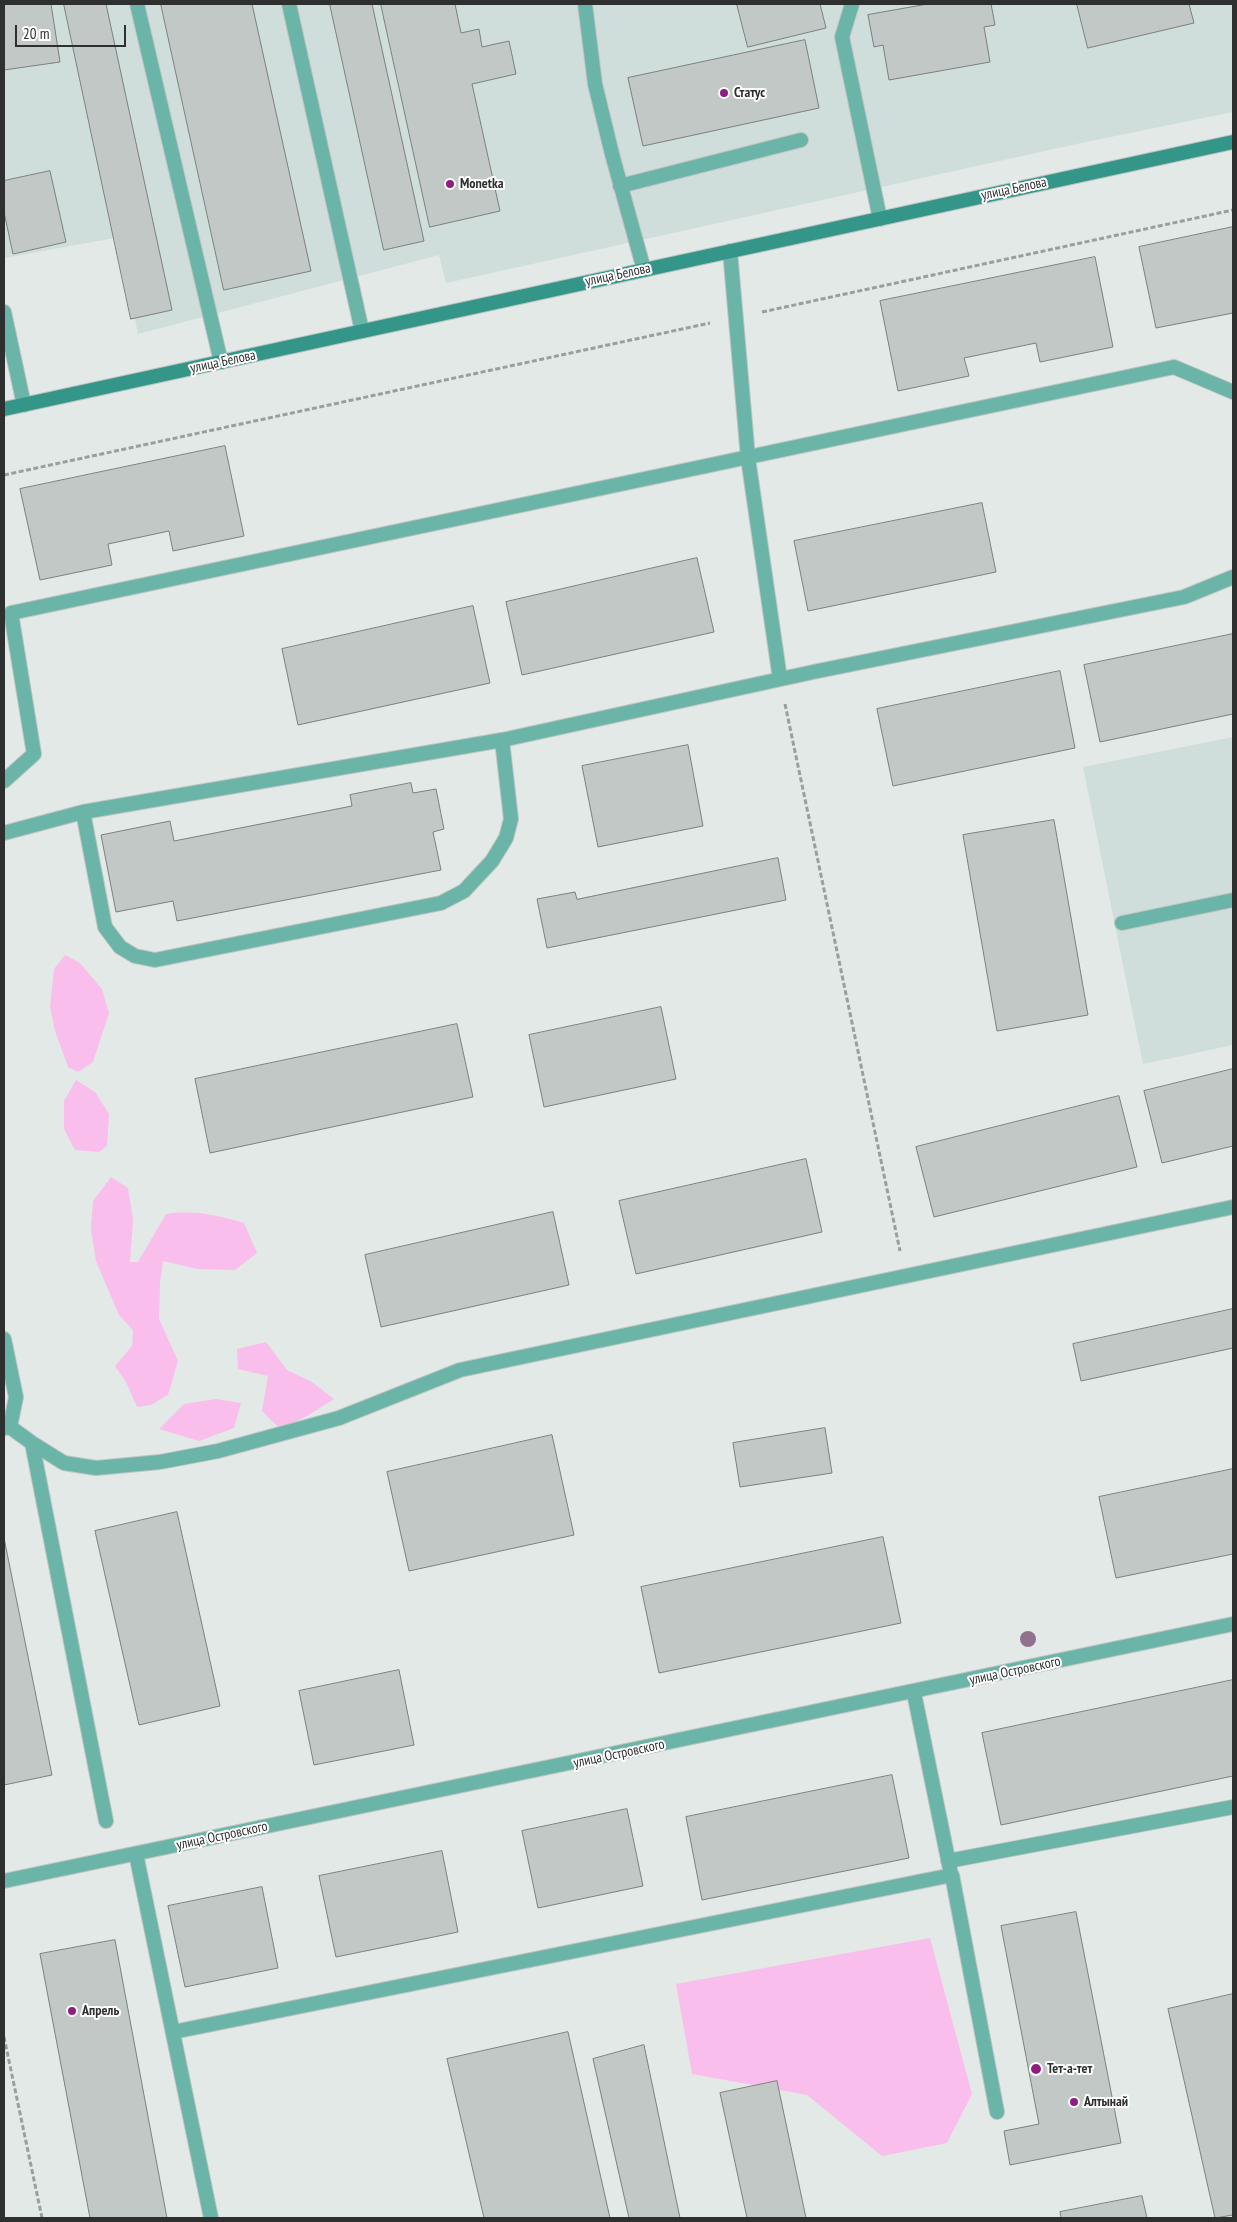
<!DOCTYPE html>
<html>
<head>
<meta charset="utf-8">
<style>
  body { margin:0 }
  #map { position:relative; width:1237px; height:2222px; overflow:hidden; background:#e2e9e7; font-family:"PT Sans Narrow",sans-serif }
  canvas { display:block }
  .frame { position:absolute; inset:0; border:5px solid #2e3030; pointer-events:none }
  .scale { position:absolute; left:15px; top:25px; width:111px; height:22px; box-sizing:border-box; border:2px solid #2e3030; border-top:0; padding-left:6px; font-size:15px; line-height:18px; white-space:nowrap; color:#2e3030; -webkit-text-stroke:4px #fff; paint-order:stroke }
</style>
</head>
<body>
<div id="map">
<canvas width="1237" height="2222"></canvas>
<div class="frame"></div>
<div class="scale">20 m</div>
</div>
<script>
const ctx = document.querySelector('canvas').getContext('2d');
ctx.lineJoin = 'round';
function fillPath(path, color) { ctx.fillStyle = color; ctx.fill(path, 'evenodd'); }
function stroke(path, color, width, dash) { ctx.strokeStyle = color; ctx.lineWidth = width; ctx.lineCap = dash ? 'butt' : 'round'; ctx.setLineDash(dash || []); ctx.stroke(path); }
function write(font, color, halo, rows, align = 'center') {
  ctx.font = font + ' "PT Sans Narrow",sans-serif'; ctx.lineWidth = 4; ctx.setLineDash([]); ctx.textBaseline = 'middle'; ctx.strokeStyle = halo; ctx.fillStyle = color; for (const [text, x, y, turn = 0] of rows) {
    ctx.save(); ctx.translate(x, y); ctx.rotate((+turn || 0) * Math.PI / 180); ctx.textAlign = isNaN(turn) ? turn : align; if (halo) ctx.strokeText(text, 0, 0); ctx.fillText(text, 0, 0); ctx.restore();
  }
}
const built = new Path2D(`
  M4,4H67L115,238L4,258Z
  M71,4H1233V112L1081,143L446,283L439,255L138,334Z
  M1233,737V1045L1143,1064L1083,767Z`);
const green = new Path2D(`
  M65,955L80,963L102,989L109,1013L93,1062L78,1072L68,1067L55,1031L50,1007L54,969Z
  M76,1080L95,1092L109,1114L107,1146L99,1152L75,1150L64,1129V1101Z
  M111,1177L128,1188L133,1220L130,1262H138L166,1214C195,1210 217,1215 244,1223L257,1253L235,1270L198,1269L163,1261L160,1282L159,1319L178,1361L168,1395L151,1405L137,1407L126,1382L115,1366L132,1346L133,1330L119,1315L96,1261L91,1229L93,1201Z
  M266,1342L287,1370L312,1382L334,1399L307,1416L280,1429L262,1411L268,1376L238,1369L237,1349Z
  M216,1399L241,1403L234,1428L199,1441L159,1429L184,1404Z
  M930,1938L972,2094L947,2143L882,2156L807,2095L692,2074L676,1984Z`);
const building = new Path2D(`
  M4,4H51L60,62L4,70Z
  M64,4H106L172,310L131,319Z
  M161,4H252L311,271L224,290Z
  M330,4H372L424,241L384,250Z
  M381,4H455L461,33L479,29L482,47L509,41L516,74L472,84L500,211L430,227Z
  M737,4H820L826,28L748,47Z
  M928,4H991L995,25L984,27L990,62L889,80L883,45L874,47L868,15Z
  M1077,4H1189L1194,23L1088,48Z
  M805,40L819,108L643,146L628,78Z
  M50,171L66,242L13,254L4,212V181Z
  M1233,227V313L1156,328L1139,247Z
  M1095,257L1113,347L1040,362L1036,343L964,358L969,376L898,391L880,301Z
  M225,446L244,536L173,551L169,531L108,544L112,565L40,580L20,489Z
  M982,503L996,572L808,611L794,541Z
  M697,558L714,632L522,675L506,602Z
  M473,606L490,683L298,725L282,649Z
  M1233,634V714L1100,742L1084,665Z
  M1060,671L1075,748L893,786L877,709Z
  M688,745L703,826L598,847L582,766Z
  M411,783L413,793L436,789L444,829L433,832L441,870L177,921L173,901L116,912L101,835L170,821L174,841L352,806L350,795Z
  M1054,820L1088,1015L997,1031L963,835Z
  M778,858L786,900L547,948L537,899L575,892L577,899Z
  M661,1007L676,1079L544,1107L529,1035Z
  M457,1024L473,1097L210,1153L195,1079Z
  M1233,1069V1146L1162,1163L1144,1091Z
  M1119,1096L1137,1167L934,1217L916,1147Z
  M806,1159L822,1232L636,1274L619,1201Z
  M553,1212L569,1285L381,1327L365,1255Z
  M1233,1309V1348L1081,1381L1073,1344Z
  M825,1428L832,1473L740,1487L733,1443Z
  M552,1435L574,1535L409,1571L387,1472Z
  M1233,1469V1554L1116,1578L1099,1497Z
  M177,1512L220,1706L139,1725L95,1531Z
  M883,1537L901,1623L659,1673L641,1587Z
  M4,1538L52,1775L4,1785Z
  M399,1670L414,1745L314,1765L299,1691Z
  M1233,1680V1776L1001,1825L982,1733Z
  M892,1775L909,1858L702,1900L686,1817Z
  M627,1809L643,1886L538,1908L522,1831Z
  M442,1851L458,1932L336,1957L319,1876Z
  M262,1887L278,1968L185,1987L168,1906Z
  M1076,1912L1121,2143L1010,2165L1004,2131L1039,2124L1001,1926Z
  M115,1940L167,2218H90L40,1954Z
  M1233,1994V2215L1215,2218L1168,2009Z
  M568,2032L610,2218H484L447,2059Z
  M644,2045L680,2218H629L593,2059Z
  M777,2081L806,2218H747L720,2093Z
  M1142,2196L1147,2218H1061L1060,2212Z`);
const path = new Path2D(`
  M762,312L1233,210
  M4,475L710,323
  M785,704L900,1251
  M4,2037L42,2218`);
const service = new Path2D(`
  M137,4L221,362
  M289,4L362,331
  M585,4L595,84L612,154L644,270
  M852,4L842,37L880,219
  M620,186L801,140
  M730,251L748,458L780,679
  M4,312L24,405
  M4,781L34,754L11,613L1174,367L1233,392
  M83,812L105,927L120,947L135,956L155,960L441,903L464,891L492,861L506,838L511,819L502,740
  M4,833L83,812L502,740L813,672L1184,597L1233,577
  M1122,923L1233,900
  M4,1339L16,1397L10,1427
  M4,1428L10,1427L32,1443L64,1463L96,1468L160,1462L218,1451L339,1418L460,1370L1233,1207
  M32,1443L106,1821
  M914,1693L950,1869
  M136,1854L211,2218
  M948,1861L1233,1807
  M173,2032L952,1875L997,2112`);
const tertiary = new Path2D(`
  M4,1881L1233,1624`);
const secondary = new Path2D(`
  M4,409L1233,142`);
const trees = [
  [1028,1639]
];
const markers = [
  [724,93,5,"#8f1e7f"],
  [450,184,5,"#8f1e7f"],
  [72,2011,5,"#8f1e7f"],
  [1036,2069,6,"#8f1e7f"],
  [1074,2102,5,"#8f1e7f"]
];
const poiNames = [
  ["Статус",734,93],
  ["Monetka",460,184],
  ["Апрель",82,2011],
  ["Тет-а-тет",1047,2069],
  ["Алтынай",1084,2102]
];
const streetNames = [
  ["улица Белова",1014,189,-12],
  ["улица Белова",618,275,-12],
  ["улица Белова",223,362,-12],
  ["улица Островского",1015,1671,-12],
  ["улица Островского",619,1754,-12],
  ["улица Островского",222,1836,-12]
];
fillPath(built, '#cfdddb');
fillPath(green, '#fabeec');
fillPath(building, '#c1c8c6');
stroke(building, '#7b8180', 1);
stroke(service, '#bec4c2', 16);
stroke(tertiary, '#bec4c2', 16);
stroke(secondary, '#bec4c2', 16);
stroke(path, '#9a9f9e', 3, [5, 2.5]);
stroke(service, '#6bb4a8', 14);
stroke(tertiary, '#6bb4a8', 14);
stroke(secondary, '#349688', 14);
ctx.fillStyle = '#91728d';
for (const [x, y] of trees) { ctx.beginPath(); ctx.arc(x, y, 8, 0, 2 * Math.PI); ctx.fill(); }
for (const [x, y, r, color] of markers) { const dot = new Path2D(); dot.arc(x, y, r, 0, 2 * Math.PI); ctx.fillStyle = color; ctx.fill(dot); stroke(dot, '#fff', 2); }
write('bold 14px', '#2e3030', '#fff', poiNames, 'left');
write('14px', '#2e3030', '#fff', streetNames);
</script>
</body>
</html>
